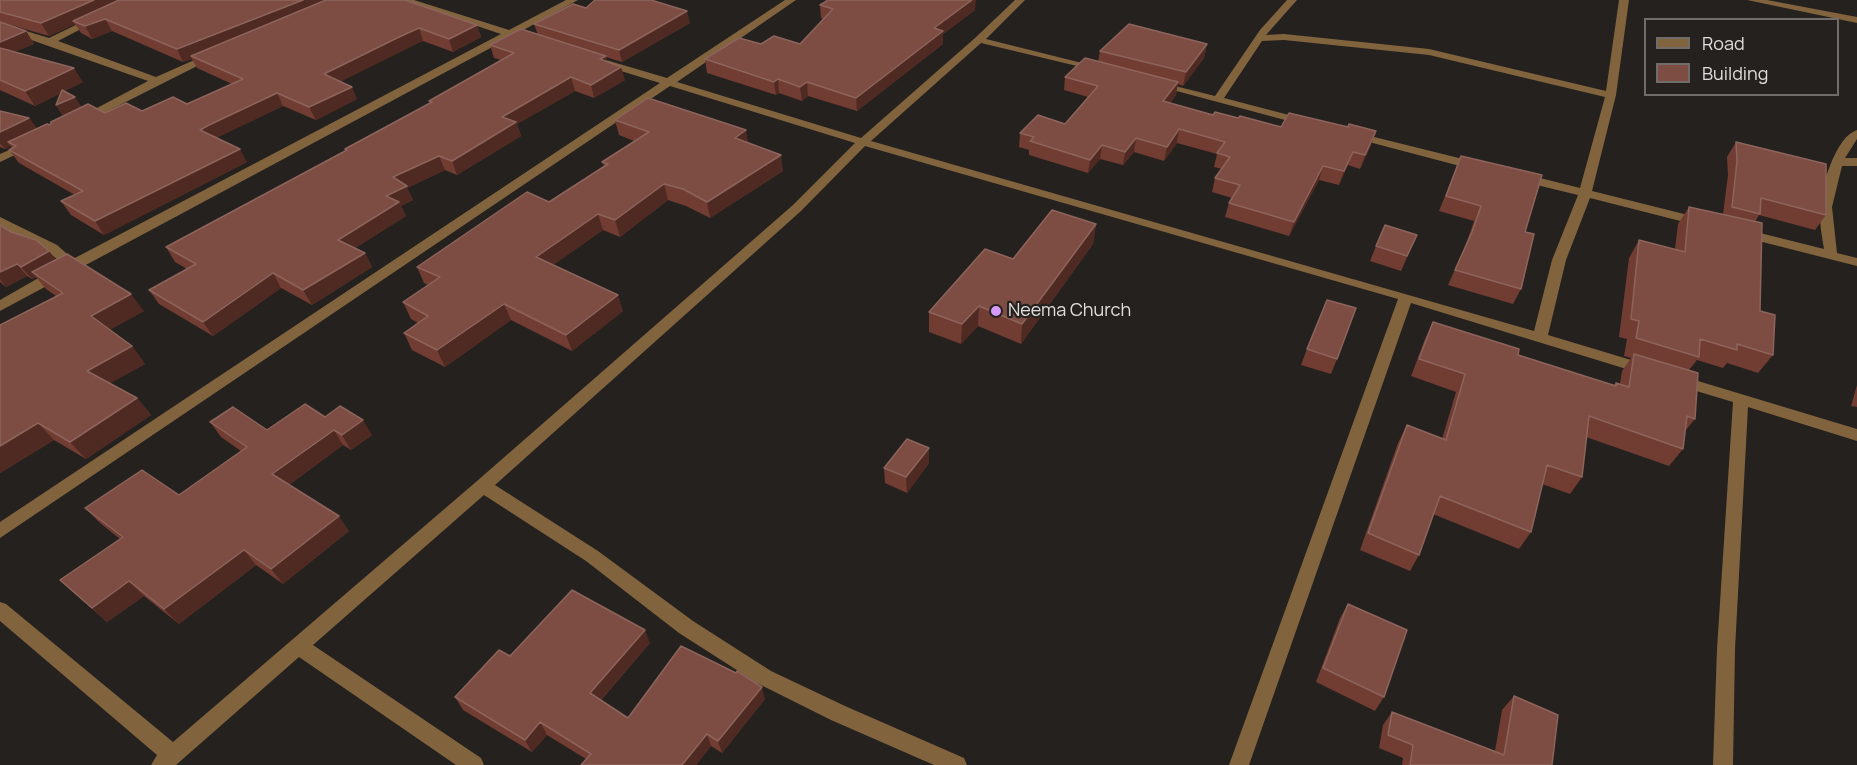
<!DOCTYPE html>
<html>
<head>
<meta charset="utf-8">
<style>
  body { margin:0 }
  #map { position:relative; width:1857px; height:765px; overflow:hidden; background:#25211f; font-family:Manrope,sans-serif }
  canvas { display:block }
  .legend { position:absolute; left:1644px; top:18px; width:195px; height:78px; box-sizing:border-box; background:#25211f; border:2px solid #706c6a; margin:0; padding:8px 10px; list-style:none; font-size:18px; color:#e0dddb }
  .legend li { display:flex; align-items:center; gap:12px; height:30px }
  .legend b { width:30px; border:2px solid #706c6a }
</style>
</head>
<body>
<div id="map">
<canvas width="1857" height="765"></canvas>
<ul class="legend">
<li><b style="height:8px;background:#81643e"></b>Road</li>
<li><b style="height:16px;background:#7d4d43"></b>Building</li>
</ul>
</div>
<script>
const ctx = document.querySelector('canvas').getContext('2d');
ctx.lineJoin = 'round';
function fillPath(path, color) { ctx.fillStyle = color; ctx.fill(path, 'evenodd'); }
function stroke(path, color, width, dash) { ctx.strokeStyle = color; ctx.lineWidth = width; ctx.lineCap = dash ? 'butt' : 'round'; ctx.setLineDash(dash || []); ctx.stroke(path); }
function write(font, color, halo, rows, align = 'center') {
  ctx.font = font + ' Manrope,sans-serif'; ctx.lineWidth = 4.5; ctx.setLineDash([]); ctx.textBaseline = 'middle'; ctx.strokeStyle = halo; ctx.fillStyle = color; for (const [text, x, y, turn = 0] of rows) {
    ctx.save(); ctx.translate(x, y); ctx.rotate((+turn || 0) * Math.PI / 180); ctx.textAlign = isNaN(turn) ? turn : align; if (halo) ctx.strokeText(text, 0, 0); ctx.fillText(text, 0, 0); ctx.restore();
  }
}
const minor = new Path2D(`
  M399,0H414L509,30L566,0H578L518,33L534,38V42L511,37L0,311V300L63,264L47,251L0,226V217L57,245L73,259L501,34Z
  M785,0H796L677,82L861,138L975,38L1015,0H1025L986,39L1102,68V72L981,43L871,141L1534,331L1552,260L1578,195L1516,180L1514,177L1520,173L1580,188L1605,97L1429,55L1284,40L1262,41L1224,98L1308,120V124H1300L1154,85L1159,82L1215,96L1260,30L1287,0H1297L1266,35L1284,34L1429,49L1606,91L1619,0H1629L1616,95L1592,191L1704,219L1706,222L1700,226L1590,198L1566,260L1548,335L1651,366L1653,370L1646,375L1411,303L1249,765H1229L1398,299L865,146L801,211L495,485L598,551L693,621L771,671L845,706L964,758L967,765H934L831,720L757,683L679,633L586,561L484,495L313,645L481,758L484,765H456L299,657L176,765H151L157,755L0,621V602L6,604L173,742L477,481L793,205L855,143L670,86L0,538V522L660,83L598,64V60H606L667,78Z
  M1747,0H1767L1857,17V23Z
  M92,17L100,19L58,41L156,77L210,53L219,55L86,122H78V118L148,81L0,29V23L49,38Z
  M1857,130V139L1845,158H1857V166H1842L1832,207L1837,253L1857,258V266L1739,236L1738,233L1744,229L1824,249C1822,236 1819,221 1820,207C1821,187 1836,136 1857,130Z
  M1354,132L1483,164L1485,167L1479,171L1350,137V133Z
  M30,141L34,142V146L0,162V154Z
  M1678,375L1857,429V441L1748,407L1735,649L1733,765H1713L1717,649L1733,402L1673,384L1671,380L1673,376Z`);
const wall = new Path2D(`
  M0,0L477,25L481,37L453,52L423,41L402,50L340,81L357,99L316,120L283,106L216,138L247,162L104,235L71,215L61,201L75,195L19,163L9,150L12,148L11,146L5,149L0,147V111L29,118L37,129L50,125L63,116L56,105L61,93L35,106L0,90V22L26,31L34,44L14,52L83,82L64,91L82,108L105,113L142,111L187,104L232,84L197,68L192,59L183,62L112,31L92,39L81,33L75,24L49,36L0,22Z
  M820,5L975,10L943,34V44L857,111L808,96L802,101L779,93L776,95L707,73L705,59L761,44H800L823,19L821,18Z
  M586,8L690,23L622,62L606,57L607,62L625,80L594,98L575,91L517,124L521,136L457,175L445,170L407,188L413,200L401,206L406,216L355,248L365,253L372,267L312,305L281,288L213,336L159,304L149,290L187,269L175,262L166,247L346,150L345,149L430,103L429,101L501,60L494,58L490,45L538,35L534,24Z
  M1207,44L1204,58L1183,86L1178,84L1176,95L1170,103L1213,115L1238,118L1371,145L1360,169L1348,165L1339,185L1319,180L1289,236L1225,217L1229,203L1232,198L1212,192L1215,178L1222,169L1214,167L1217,154L1177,143L1164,161L1134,152L1123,165L1100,159L1088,173L1029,155V150L1019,147L1020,133L1065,124L1088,97L1064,90L1065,77L1098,62L1100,51Z
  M615,120L748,143L783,171L710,218L686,206L668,200L620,237L603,230L553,265L623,311L572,351L511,320L445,367L412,350L404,333L418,323L411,319L403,302L428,285L424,283L417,267L549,202L604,166L602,162L634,141L619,135Z
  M1736,142L1826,215L1815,230L1759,215L1755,222L1760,311L1773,355L1758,373L1727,363L1723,368L1697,360L1689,370L1695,419L1685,431L1683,449L1669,466L1586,437L1582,477L1570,494L1542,484L1531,532L1519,549L1433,514L1419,555L1410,571L1360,550L1398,443L1407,425L1442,439L1456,392L1411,376L1425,339L1433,322L1518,355L1614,385L1616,383L1620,384L1622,371L1631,358L1624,356L1627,339L1619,337L1629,258L1639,240L1675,249L1678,224L1689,207L1723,214L1728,175L1727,157Z
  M1461,156L1525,232L1521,289L1513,304L1448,285L1465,247L1474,221L1439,211Z
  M1096,224L1093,244L1021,344L978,326L961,344L929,332V312L1013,259Z
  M0,225L11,232L49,251L56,260L144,311L109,330L132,346L145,364L110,383L137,398L151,415L86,459L54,440L0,473V325L56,296L46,289L36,277L32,279L27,276L6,287L0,282Z
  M1417,235L1401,271L1370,261L1376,246Z
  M1307,349L1337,359L1331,374L1301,365Z
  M1857,385V407L1851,406Z
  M325,417L372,435L351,450L343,445L289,485L349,531L283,584L256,565L179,624L144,596L107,622L60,580L120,539L100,523L85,508L179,495L241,451L221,437L210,422L267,430Z
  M929,463L907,493L885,483L884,468Z
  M1348,604L1384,697L1375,711L1316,682L1340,618Z
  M650,643L601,700L628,718L765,699L722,753L711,746L696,765H581L586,759L547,735L532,752L463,710L455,697L510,656Z
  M1514,696L1552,765H1402L1403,758L1379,748L1383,725L1392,712L1495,751L1502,710Z`);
const shadedWall = new Path2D(`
  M94,0H128L73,21L75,24L49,36L41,23Z
  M303,0H339L191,56L192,59L183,62L177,49Z
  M972,0H976L975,10L943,34V44L857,111L856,98L934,28Z
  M687,11L690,23L622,62L619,50Z
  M105,19L112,31L92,39L85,26Z
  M477,25L481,37L453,52L449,39Z
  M419,28L423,41L330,87L324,74Z
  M26,31L34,44L0,58V42Z
  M1207,44L1204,58L1183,86L1186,72Z
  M606,56L609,69L600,59Z
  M621,67L625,80L594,98L591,85Z
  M74,68L83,82L35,106L25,91Z
  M571,77L575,91L517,124L521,136L457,175L452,161L502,117Z
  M778,79L779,93L776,95L774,82Z
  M807,82L808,96L802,101L800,87Z
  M1178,82L1176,95L1161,114L1163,101Z
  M352,87L357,99L316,120L309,107Z
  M277,93L283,106L216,138L200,130Z
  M75,97L84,111L66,120L56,105Z
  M29,118L39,133L8,142L11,146L5,149L0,143V132Z
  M1179,129L1177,143L1164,161L1167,147Z
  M746,130L749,146L735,138Z
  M1376,131L1371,145L1360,169L1365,155Z
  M1136,138L1134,152L1123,165L1125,152Z
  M1102,145L1100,159L1088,173L1090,160Z
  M240,149L247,162L104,235L95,221Z
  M1353,152L1348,165L1339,185L1344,171Z
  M781,155L783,171L710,218L707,202Z
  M439,156L445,170L407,188L413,200L401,206L406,216L345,254L338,240L386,196L393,177Z
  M1323,166L1319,180L1289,236L1294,222Z
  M664,184L668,200L620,237L615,220Z
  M598,214L603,230L542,273L536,257Z
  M1096,224L1093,244L1021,344L1022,324Z
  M49,251L59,264L32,272L36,277L32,279L21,267Z
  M365,253L372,267L312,305L303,290Z
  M17,264L27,276L6,287L0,279V272Z
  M273,273L281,288L213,336L203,322Z
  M131,294L144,311L104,333L91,316Z
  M618,295L623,311L572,351L566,335Z
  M504,304L511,320L445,367L437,350Z
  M979,306L978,326L961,344L962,324Z
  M132,346L145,364L101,388L87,371Z
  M137,398L151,415L86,459L70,442Z
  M363,420L372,435L351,450L342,435Z
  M38,423L54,440L0,473V446Z
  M334,430L343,445L282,490L272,474Z
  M929,448V463L907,493L906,477Z
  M339,516L349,531L283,584L271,569Z
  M244,550L256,565L179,624L164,609Z
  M129,581L144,596L107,622L92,608Z
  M645,630L650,643L596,705L590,693Z
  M762,687L765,699L722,753L718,741Z
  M540,722L547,735L532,752L525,740Z
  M707,734L711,746L696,765H682Z`);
const building = new Path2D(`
  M0,0H94L41,23L0,12Z
  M119,0H303L177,49L105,19L85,26L73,21Z
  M326,0H405L477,25L449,39L419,28L397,38L324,74L352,87L309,107L277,93L209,125L200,130L240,149L95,221L61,201L83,191L9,150L16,146L8,142L47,124L50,125L51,122L88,104L105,113L126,103L142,111L173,97L187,104L243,79L191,56Z
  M595,0H651L687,11L619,50L534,24L573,4L586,8Z
  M828,0H972L934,28L943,31L856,98L807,82L800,87L778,79L774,82L705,59L739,38L761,44L774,36L800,44L833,9L820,5Z
  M0,22L26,31L0,42Z
  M1129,24L1207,44L1186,72L1100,51Z
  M521,29L606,56L600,59L621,67L591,85L571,77L502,117L516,122L452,161L439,156L393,177L407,186L386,196L399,202L338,240L365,253L303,290L273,273L203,322L149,290L196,264L166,247L347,150L345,149L432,102L429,101L514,53L490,45Z
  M0,48L74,68L25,91L0,80Z
  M1085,58L1178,82L1163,101L1213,115L1215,112L1238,118L1240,116L1281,127L1289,113L1348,127L1349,124L1376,131L1365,155L1353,152L1344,171L1323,166L1294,222L1229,203L1240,185L1215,178L1230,157L1217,153L1225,142L1179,129L1167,147L1136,138L1125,152L1102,145L1090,160L1030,141L1034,137L1020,133L1038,115L1065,124L1098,86L1065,77Z
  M62,90L75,97L56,105Z
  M648,98L746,130L735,138L781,155L707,202L683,189L664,184L615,220L598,214L536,257L618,295L566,335L504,304L437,350L404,333L428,316L403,302L440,277L417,267L527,192L549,202L608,164L602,162L649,132L615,120Z
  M0,111L29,118L0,132Z
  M1736,142L1826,164V215L1761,198L1760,214L1732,207L1737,161Z
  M1461,156L1542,175L1525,232L1534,234L1521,289L1455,270L1472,232L1481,206L1446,196Z
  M1689,207L1762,223L1760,311L1775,315L1773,355L1737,344V350L1700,339L1699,357L1636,338L1639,321L1631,319L1639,240L1685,252Z
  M1052,210L1096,224L1022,324L979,306L962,324L929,312L985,249L1013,259Z
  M0,225L11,232L36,240L49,251L21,267L17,264L0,272Z
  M1385,225L1417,235L1407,256L1376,246Z
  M67,254L131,294L91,316L132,346L87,371L137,398L70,442L38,423L0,446V325L63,293L32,272Z
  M1327,300L1356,308L1337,359L1307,349Z
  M1433,322L1519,349L1518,355L1616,386V383L1629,387L1634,354L1698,373L1695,419L1687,416L1683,449L1589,416L1582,477L1547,465L1531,532L1440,496L1419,555L1368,533L1407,425L1446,440L1465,374L1419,359Z
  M305,404L325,417L340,406L363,420L342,435L334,430L272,474L339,516L271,569L244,550L164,609L129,581L92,608L60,580L123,537L85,508L142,470L179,495L247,447L210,422L233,407L267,430Z
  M907,439L929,448L906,477L884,468Z
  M572,590L645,630L590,693L628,718L681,646L736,673L737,671L762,687L718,741L707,734L682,765H581L591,754L540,722L525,740L455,697L499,650L510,656Z
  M1348,604L1407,630L1384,697L1323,668Z
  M1514,696L1558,715L1552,765H1410L1413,745L1388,735L1392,712L1504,755Z`);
const markers = [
  [996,311,6,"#d69bfa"]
];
const poiNames = [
  ["Neema Church",1008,311]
];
fillPath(minor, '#81643e');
fillPath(wall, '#713c31');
fillPath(shadedWall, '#4e2a22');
fillPath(building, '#7d4d43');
stroke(building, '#8d645b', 1.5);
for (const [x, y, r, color] of markers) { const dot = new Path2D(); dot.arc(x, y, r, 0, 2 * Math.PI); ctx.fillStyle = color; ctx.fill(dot); stroke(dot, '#25211f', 2); }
write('18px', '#e0dddb', '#25211f', poiNames, 'left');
</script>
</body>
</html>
